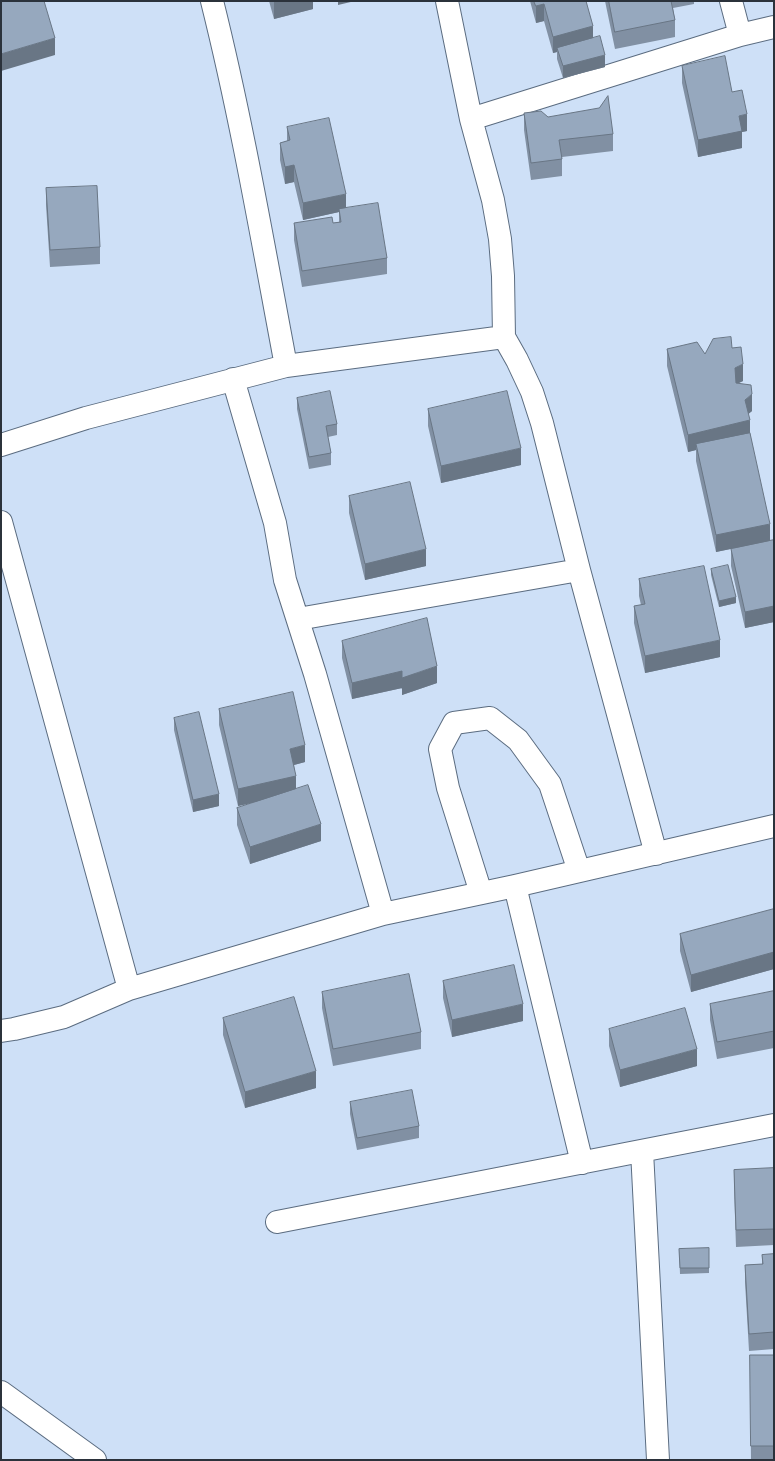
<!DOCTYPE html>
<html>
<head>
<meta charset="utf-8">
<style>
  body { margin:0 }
  #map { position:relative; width:775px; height:1461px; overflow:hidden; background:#cee0f7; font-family:Signika,sans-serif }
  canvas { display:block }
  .frame { position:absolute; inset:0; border:2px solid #2b323b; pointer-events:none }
</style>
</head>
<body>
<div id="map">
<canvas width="775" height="1461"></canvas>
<div class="frame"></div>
</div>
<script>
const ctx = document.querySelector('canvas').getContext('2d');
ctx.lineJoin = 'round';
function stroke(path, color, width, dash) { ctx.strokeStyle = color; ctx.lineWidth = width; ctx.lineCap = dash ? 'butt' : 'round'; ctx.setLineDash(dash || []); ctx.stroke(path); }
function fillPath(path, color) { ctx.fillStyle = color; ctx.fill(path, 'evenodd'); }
const minor = new Path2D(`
  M212,1C242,121 263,244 286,366
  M447,1L471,119L493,200L500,239L503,276L504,337L517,360L532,392L542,423L579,570L656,854
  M731,1L740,35
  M471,119L740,35L774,27
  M233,379L275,523L285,580L315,674L383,914
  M1,445L86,418L286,366L504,337
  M1,522L129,989
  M298,619L579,570
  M515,886L582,1163
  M481,893L448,788L440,749L454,723L490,718L518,740L550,784L579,871
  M1,1031L14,1029L64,1017L129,989L383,914L515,886L774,826
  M642,1151L658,1460
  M277,1222L774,1125
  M1,1392L95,1460`);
const wall = new Path2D(`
  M269,1H313V9L274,19Z
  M530,1H586L593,38L605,67L563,78L557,59V52L553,53L544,21L536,23Z
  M605,1H694V4L673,8L675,20V37L615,49Z
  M682,66L732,92L747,131L742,132V148L698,157L682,83Z
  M524,113L548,117L613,134V151L562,157V176L531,180L524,130Z
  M287,127L346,208L387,258V274L302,287L294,240V223H333L339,222V212L303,220L294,182L285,184L280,160V143L287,141Z
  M46,188L100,247V264L50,267L46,205Z
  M732,348L743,381L738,383L752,411L748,414L750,433L770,541L774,540V622L745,628L731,566V549L739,547L716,552L696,461V450L688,452L667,366V349L705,354Z
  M297,398L337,424V435L328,437L331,453V465L309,469L297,409Z
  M428,409L521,465L441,483L428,426Z
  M349,496L426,566L365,580L349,513Z
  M711,569L736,603L719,607L711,575Z
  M639,579L720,657L645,673L634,623V606L641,605L639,596Z
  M342,641L437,683L402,695V688L352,699L342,658Z
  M219,709L305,762L294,765L296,789L321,841L250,864L237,825V808L256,802L238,806L219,725Z
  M174,718L219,806L193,812L174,730Z
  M774,909V969L691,992L680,951V934Z
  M443,981L523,1021L452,1037L443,998Z
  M774,991V1048L717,1059L710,1020V1004Z
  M322,992L421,1032V1049L333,1066L322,1008Z
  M223,1018L316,1088L245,1108L223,1035Z
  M609,1029L697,1066L620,1087L609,1046Z
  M350,1102L419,1126V1138L357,1150L350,1114Z
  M774,1168V1245L736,1247L734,1187V1170Z
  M709,1248V1273L680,1274L679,1249Z
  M774,1254V1349L749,1351L745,1282V1265L762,1264V1255Z
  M750,1355H774V1460H751Z`);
const shadedWall = new Path2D(`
  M277,1H313V9L274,19V2Z
  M338,1H355L338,5Z
  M544,4V21L536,23V6Z
  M593,26V43L557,48V52L553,53V37Z
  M55,38V55L1,71V54Z
  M605,55V67L563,78V66Z
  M747,114V131L742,132V148L698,157V140L739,116Z
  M294,165V182L285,184V167Z
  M346,194V210L339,209V212L303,220V203Z
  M743,364V381L735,385V368Z
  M752,394V411L745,417V400Z
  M750,420V437L696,444V450L688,452V435Z
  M521,448V465L441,483V466Z
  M770,524V541L716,552V535Z
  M426,549V566L365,580V564Z
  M736,597V603L719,607V601Z
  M774,606V622L745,628V612Z
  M720,640V657L645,673V656Z
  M437,666V683L402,695V678Z
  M402,671V688L352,699V683Z
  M305,745V762L290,766V749Z
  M296,776V793L238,806V789Z
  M219,794V806L193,812V800Z
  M321,824V841L250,864V847Z
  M774,952V969L691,992V975Z
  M523,1004V1021L452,1037V1020Z
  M697,1049V1066L620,1087V1070Z
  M316,1071V1088L245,1108V1092Z`);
const building = new Path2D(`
  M1,1H44L55,38L1,54Z
  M534,1H586L593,26L553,37L544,4L536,6Z
  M609,1H671L675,20L615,32Z
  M600,36L605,55L563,66L557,48Z
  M725,56L732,92L742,90L747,114L739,116L742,131L698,140L682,66Z
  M608,96L613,134L559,140L562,159L531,163L524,113L541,111L548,117L599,108Z
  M329,118L346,194L303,203L294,165L285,167L280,143L290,140L287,127Z
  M97,186L100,247L50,250L46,188Z
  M378,203L387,258L302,271L294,223L332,217L333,223L341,222L339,209Z
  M731,337L732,348L741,347L743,364L735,368L736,383L751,385L752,394L745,400L750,420L688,435L667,349L697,342L705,354L713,339Z
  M330,391L337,424L326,426L331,453L309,457L297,398Z
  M507,391L521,448L441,466L428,409Z
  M750,433L770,524L716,535L696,444Z
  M410,482L426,549L365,564L349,496Z
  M774,540V606L745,612L731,549Z
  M728,565L736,597L719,601L711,569Z
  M704,566L720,640L645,656L634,606L645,604L639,579Z
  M427,618L437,666L402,678V671L352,683L342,641Z
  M293,692L305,745L290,749L296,776L238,789L219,709Z
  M199,712L219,794L193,800L174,718Z
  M308,785L321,824L250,847L237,808Z
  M774,909V952L691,975L680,934Z
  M514,965L523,1004L452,1020L443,981Z
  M409,974L421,1032L333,1049L322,992Z
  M774,991V1031L717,1042L710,1004Z
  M294,997L316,1071L245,1092L223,1018Z
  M685,1008L697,1049L620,1070L609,1029Z
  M412,1090L419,1126L357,1138L350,1102Z
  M774,1168V1229L736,1230L734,1170Z
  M709,1248V1268H680L679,1249Z
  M774,1254V1332L749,1334L745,1265L763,1264L762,1255Z
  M750,1355H774V1446H751Z`);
stroke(minor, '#5b6c80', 24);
stroke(minor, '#fff', 22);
fillPath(wall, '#8190a3');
fillPath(shadedWall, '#697685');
fillPath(building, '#96a8be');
stroke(building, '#697685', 1);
</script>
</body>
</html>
